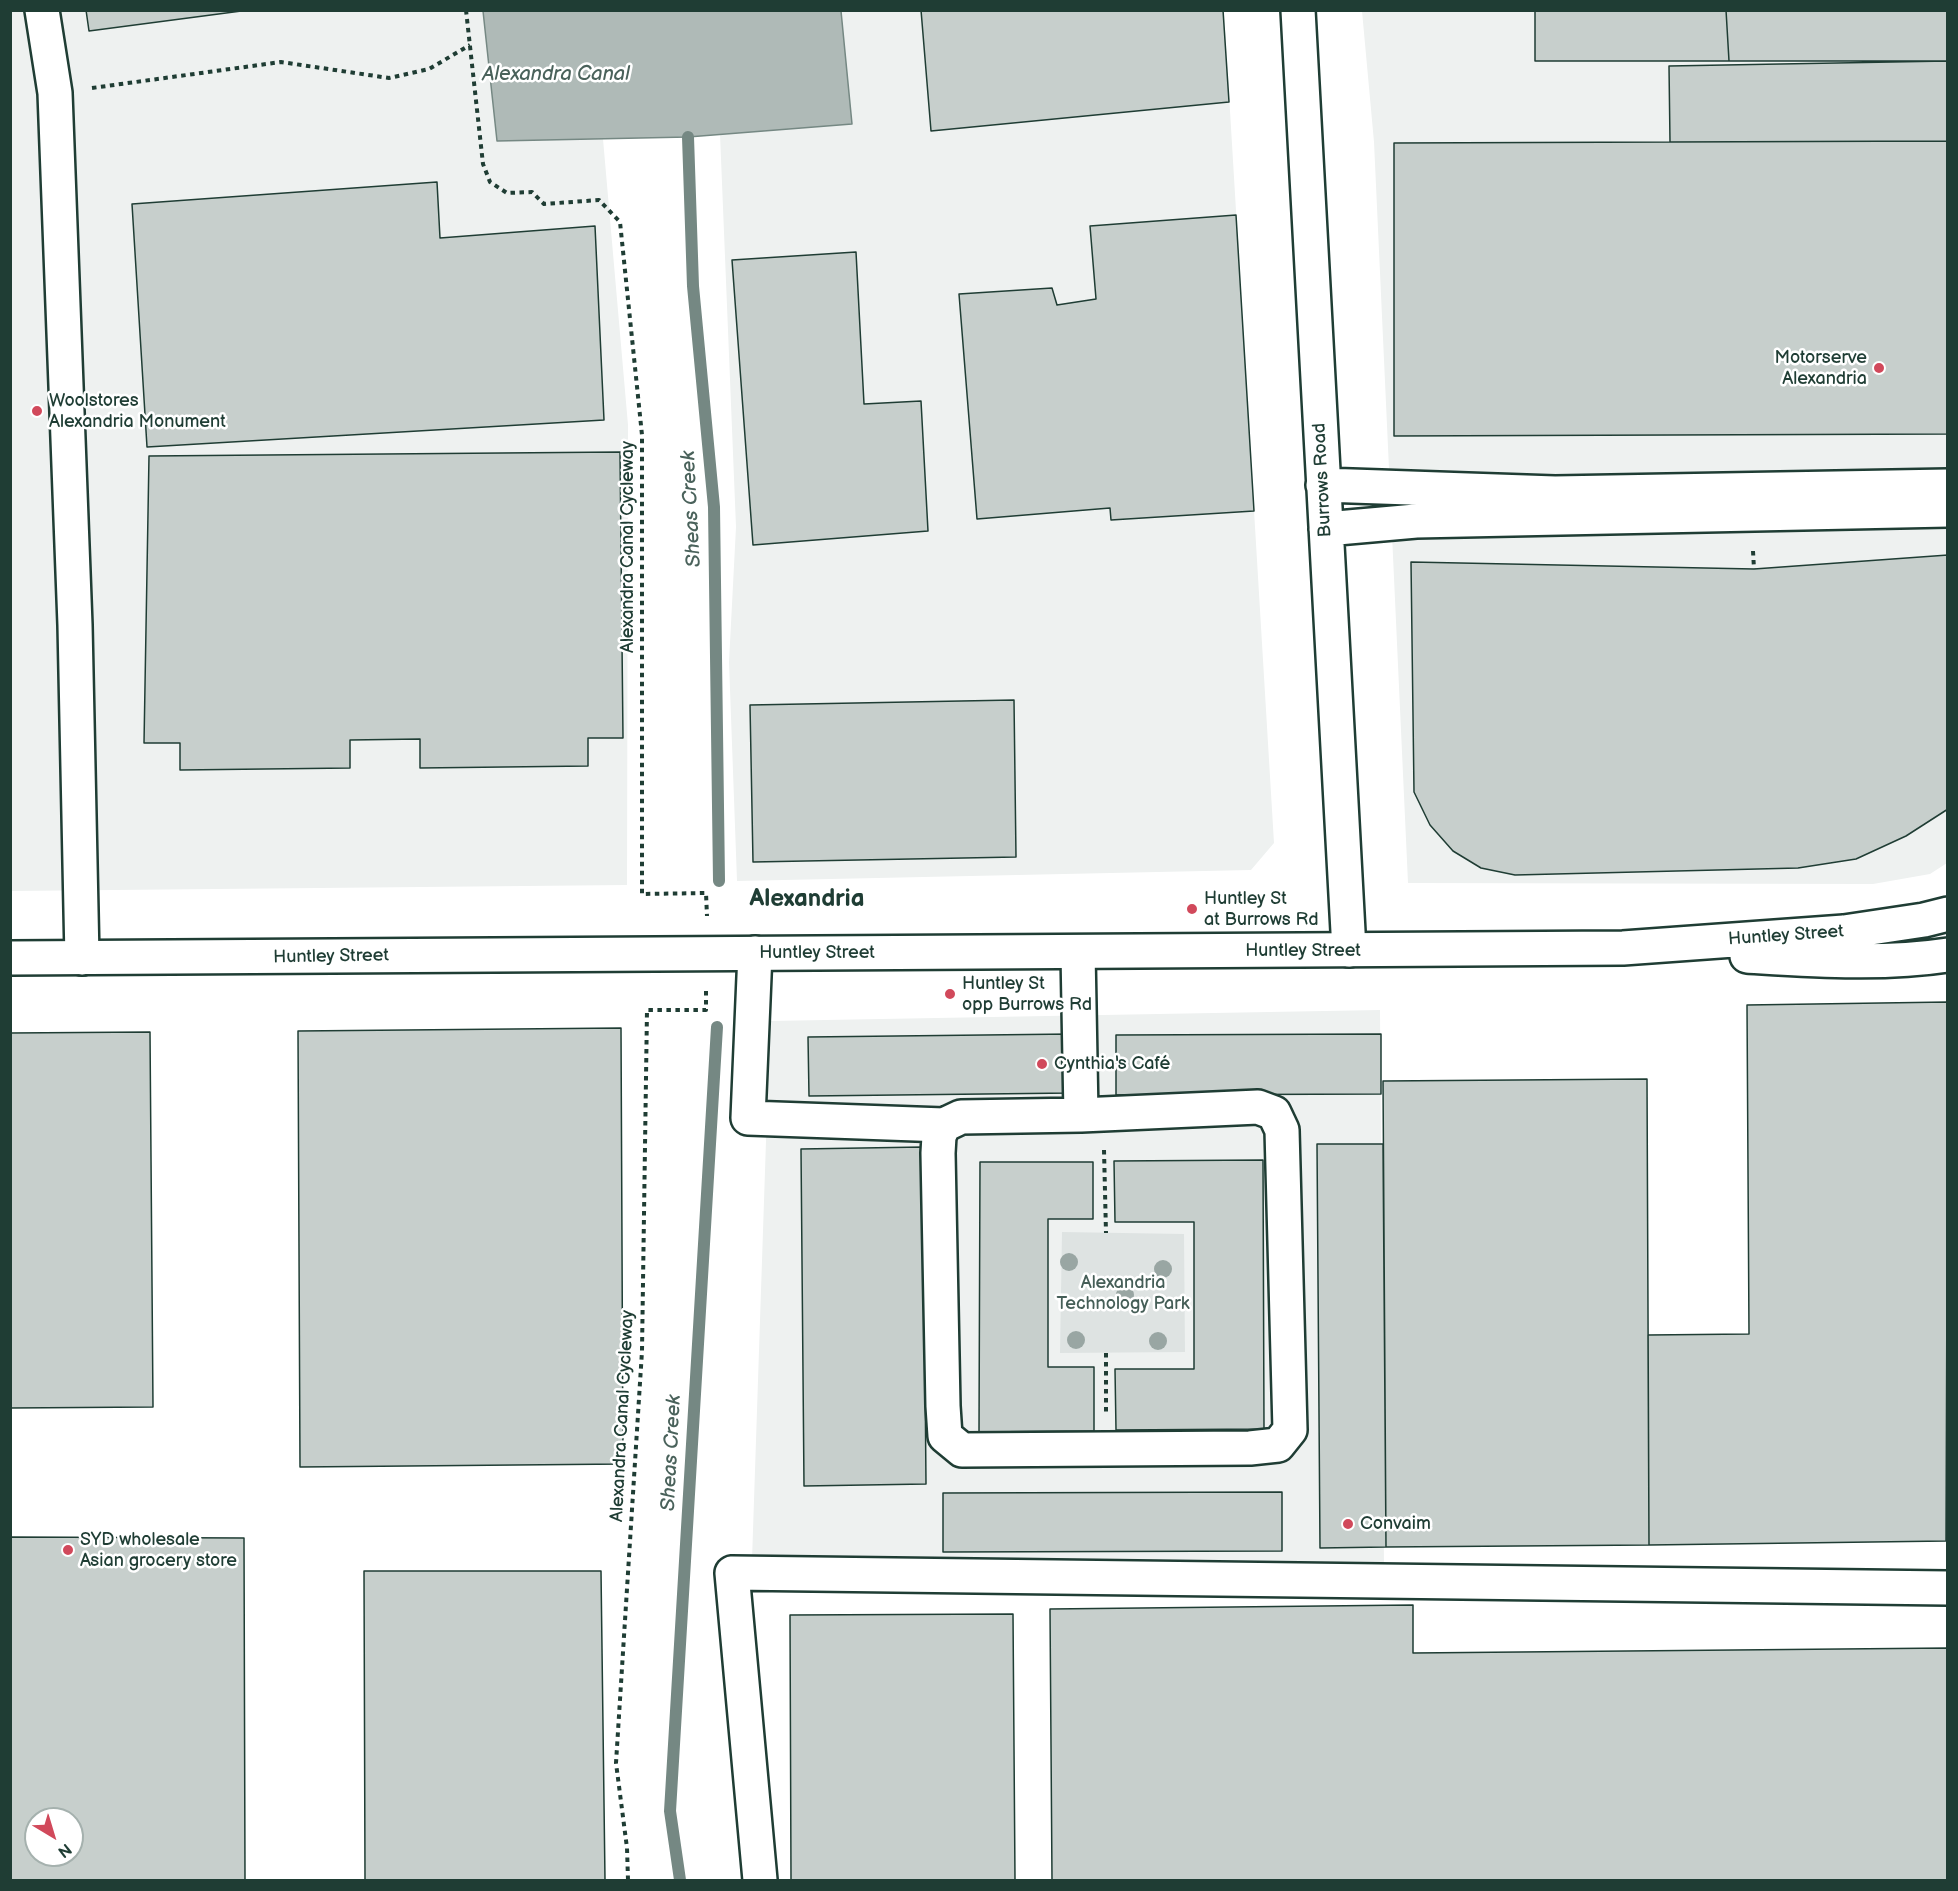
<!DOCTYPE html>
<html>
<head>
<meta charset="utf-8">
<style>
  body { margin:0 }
  #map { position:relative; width:1958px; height:1891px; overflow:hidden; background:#fff; font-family:"Balsamiq Sans",sans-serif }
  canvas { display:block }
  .frame { position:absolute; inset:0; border:12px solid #1f3d34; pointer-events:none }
  .north { position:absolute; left:24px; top:1807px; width:60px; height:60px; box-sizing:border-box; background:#fff; border:2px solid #a5b1ae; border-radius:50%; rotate:142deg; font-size:16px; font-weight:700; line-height:24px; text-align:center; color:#1f3d34 }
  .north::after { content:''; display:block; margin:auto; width:21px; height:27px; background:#d1495b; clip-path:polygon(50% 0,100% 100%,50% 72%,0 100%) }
</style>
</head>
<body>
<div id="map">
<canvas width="1958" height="1891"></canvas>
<div class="frame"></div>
<div class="north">N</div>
</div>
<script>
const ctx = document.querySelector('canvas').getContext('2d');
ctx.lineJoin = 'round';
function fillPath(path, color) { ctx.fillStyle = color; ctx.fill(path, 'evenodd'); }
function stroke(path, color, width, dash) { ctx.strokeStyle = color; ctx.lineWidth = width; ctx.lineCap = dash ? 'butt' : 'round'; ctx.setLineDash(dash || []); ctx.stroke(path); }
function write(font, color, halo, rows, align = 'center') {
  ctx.font = font + ' "Balsamiq Sans",sans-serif'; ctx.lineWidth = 5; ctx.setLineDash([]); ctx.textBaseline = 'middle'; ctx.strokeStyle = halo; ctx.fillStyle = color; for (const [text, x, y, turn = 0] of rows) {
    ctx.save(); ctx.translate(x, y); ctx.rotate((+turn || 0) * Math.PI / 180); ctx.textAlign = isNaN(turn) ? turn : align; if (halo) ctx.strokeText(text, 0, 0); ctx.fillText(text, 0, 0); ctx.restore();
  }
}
const built = new Path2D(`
  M10,11H483L497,141L603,139L628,425L627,885L11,891Z
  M841,11H1224L1274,843L1251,870L737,881L729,662L736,527L720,134L851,124Z
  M1362,11H1947V863L1930,874L1873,884L1408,883L1374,142Z
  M1380,1010L1384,1568L752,1560L770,1021Z`);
const green = new Path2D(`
  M1062,1232L1184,1234L1185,1352L1060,1353Z`);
const water = new Path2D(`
  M483,11H841L852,124L688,137L497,141Z`);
const stream = new Path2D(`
  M688,137L693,286L714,507L719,881
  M680,1880L670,1811L717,1027`);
const building = new Path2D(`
  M86,10H249L89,31Z
  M921,10H1223L1229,102L931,131Z
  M1535,10H1726L1729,61H1535Z
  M1726,10H1948V61H1729Z
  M1948,61V141L1670,142L1669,66Z
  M1948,141V434L1394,436V143Z
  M437,182L440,238L595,226L604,420L147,447L132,204Z
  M1236,215L1254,511L1111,520L1110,508L977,519L959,294L1052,288L1057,305L1096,299L1090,226Z
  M856,252L864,404L921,401L928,531L753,545L732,260Z
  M620,452L623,738H588V766L420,768V739L350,740V768L180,770V743H144L149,456Z
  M1948,555V809L1906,836L1856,859L1798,868L1515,875L1481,868L1453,851L1430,825L1414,792L1411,562L1754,569Z
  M1014,700L1016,857L753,862L750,705Z
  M1948,1002L1946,1541L1649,1545L1648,1335L1749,1334L1747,1005Z
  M621,1028L623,1464L300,1467L298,1031Z
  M150,1032L153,1407L10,1408V1033Z
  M1072,1034V1093L809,1096L808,1037Z
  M1381,1034V1094L1116,1095V1035Z
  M1647,1079L1649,1545L1386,1547L1383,1081Z
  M1317,1144H1383L1386,1547L1320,1548Z
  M923,1147L926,1484L804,1486L801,1149Z
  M1263,1160L1264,1429L1116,1430L1115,1369H1194V1222H1115L1114,1161Z
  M980,1162H1093V1219H1048V1367H1094V1431L979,1432Z
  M1282,1492V1551L943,1552V1493Z
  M10,1537L244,1538L245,1880H10ZM36,1819H72V1855H36Z
  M364,1571H601L605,1880H365Z
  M1413,1605V1653L1948,1648V1880H1052L1050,1609Z
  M1013,1614L1015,1880H791L790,1615Z`);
const path = new Path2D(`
  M466,10L483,164L490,182L507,193L532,192L544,204L599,200L620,222L642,435V894L706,893L707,916
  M92,88L281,62L389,78L429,69L470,45
  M1753,551L1754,569
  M1104,1150L1106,1233
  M1106,1353V1412
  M628,1880L627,1848L616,1763L642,1351L647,1010H706V990`);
const minor = new Path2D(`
  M42,10L55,93L75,625L82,958
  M1298,10L1349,950
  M1323,485L1555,493L1948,486
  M1326,529L1416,521L1948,510
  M1078,952L1081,1115
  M755,953L748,1118L944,1125
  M1258,1107L1274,1113L1282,1130L1290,1430L1278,1445L1250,1448L962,1450L945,1436L943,1406L938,1153L939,1136L944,1125L961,1117L1081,1115Z
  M760,1880L732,1573L1948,1588`);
const major = new Path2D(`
  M1747,956C1814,960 1882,965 1948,955
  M10,958L1623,948L1844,932L1924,920L1948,914`);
const trees = [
  [1069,1262],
  [1163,1269],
  [1125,1295],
  [1076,1340],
  [1158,1341]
];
const markers = [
  [1879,368,6,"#d1495b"],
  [37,411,6,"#d1495b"],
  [1192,909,6,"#d1495b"],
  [950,994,6,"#d1495b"],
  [1042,1064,6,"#d1495b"],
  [1348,1524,6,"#d1495b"],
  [68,1550,6,"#d1495b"]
];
const poiNames = [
  ["Motorserve",1867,358,"right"],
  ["Alexandria",1867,379,"right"],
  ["Woolstores",49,401],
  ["Alexandria Monument",49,422],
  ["Huntley St",1204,899],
  ["at Burrows Rd",1204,920],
  ["Huntley St",962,984],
  ["opp Burrows Rd",962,1005],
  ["Cynthia's Café",1054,1064],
  ["Convaim",1360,1524],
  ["SYD wholesale",80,1540],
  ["Asian grocery store",80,1561]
];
const streetNames = [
  ["Burrows Road",1323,480,-93],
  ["Alexandra Canal Cycleway",628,547,-90],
  ["Huntley Street",1786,936,-4],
  ["Huntley Street",1303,951],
  ["Huntley Street",817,953],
  ["Huntley Street",331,957,-1],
  ["Alexandra Canal Cycleway",623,1416,-87]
];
const parkNames = [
  ["Alexandria",1123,1283],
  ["Technology Park",1123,1304]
];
const waterNames = [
  ["Alexandra Canal",556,75],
  ["Sheas Creek",692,509,-93],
  ["Sheas Creek",672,1453,-87]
];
const districtNames = [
  ["Alexandria",807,900]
];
fillPath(built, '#eef1f0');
fillPath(green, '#dee3e2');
fillPath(water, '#afbab7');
stroke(water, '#758883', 1.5);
stroke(stream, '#758883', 12);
fillPath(building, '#c7cfcc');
stroke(building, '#1f3d34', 1.5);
stroke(minor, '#1f3d34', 38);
stroke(major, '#1f3d34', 38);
stroke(path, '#1f3d34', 4, [4.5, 4.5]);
stroke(minor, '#fff', 33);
stroke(major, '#fff', 33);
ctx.fillStyle = '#99a6a3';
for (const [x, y] of trees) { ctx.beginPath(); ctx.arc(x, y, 9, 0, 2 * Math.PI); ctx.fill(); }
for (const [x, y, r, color] of markers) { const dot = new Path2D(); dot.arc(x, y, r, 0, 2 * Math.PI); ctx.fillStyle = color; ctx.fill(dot); stroke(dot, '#fff', 2); }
write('18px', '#1f3d34', '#fff', poiNames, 'left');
write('18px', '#1f3d34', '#fff', streetNames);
write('18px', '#455e57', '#fff', parkNames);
write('italic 20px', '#4a625b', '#fff', waterNames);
write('bold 24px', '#1f3d34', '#fff', districtNames);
</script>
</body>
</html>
